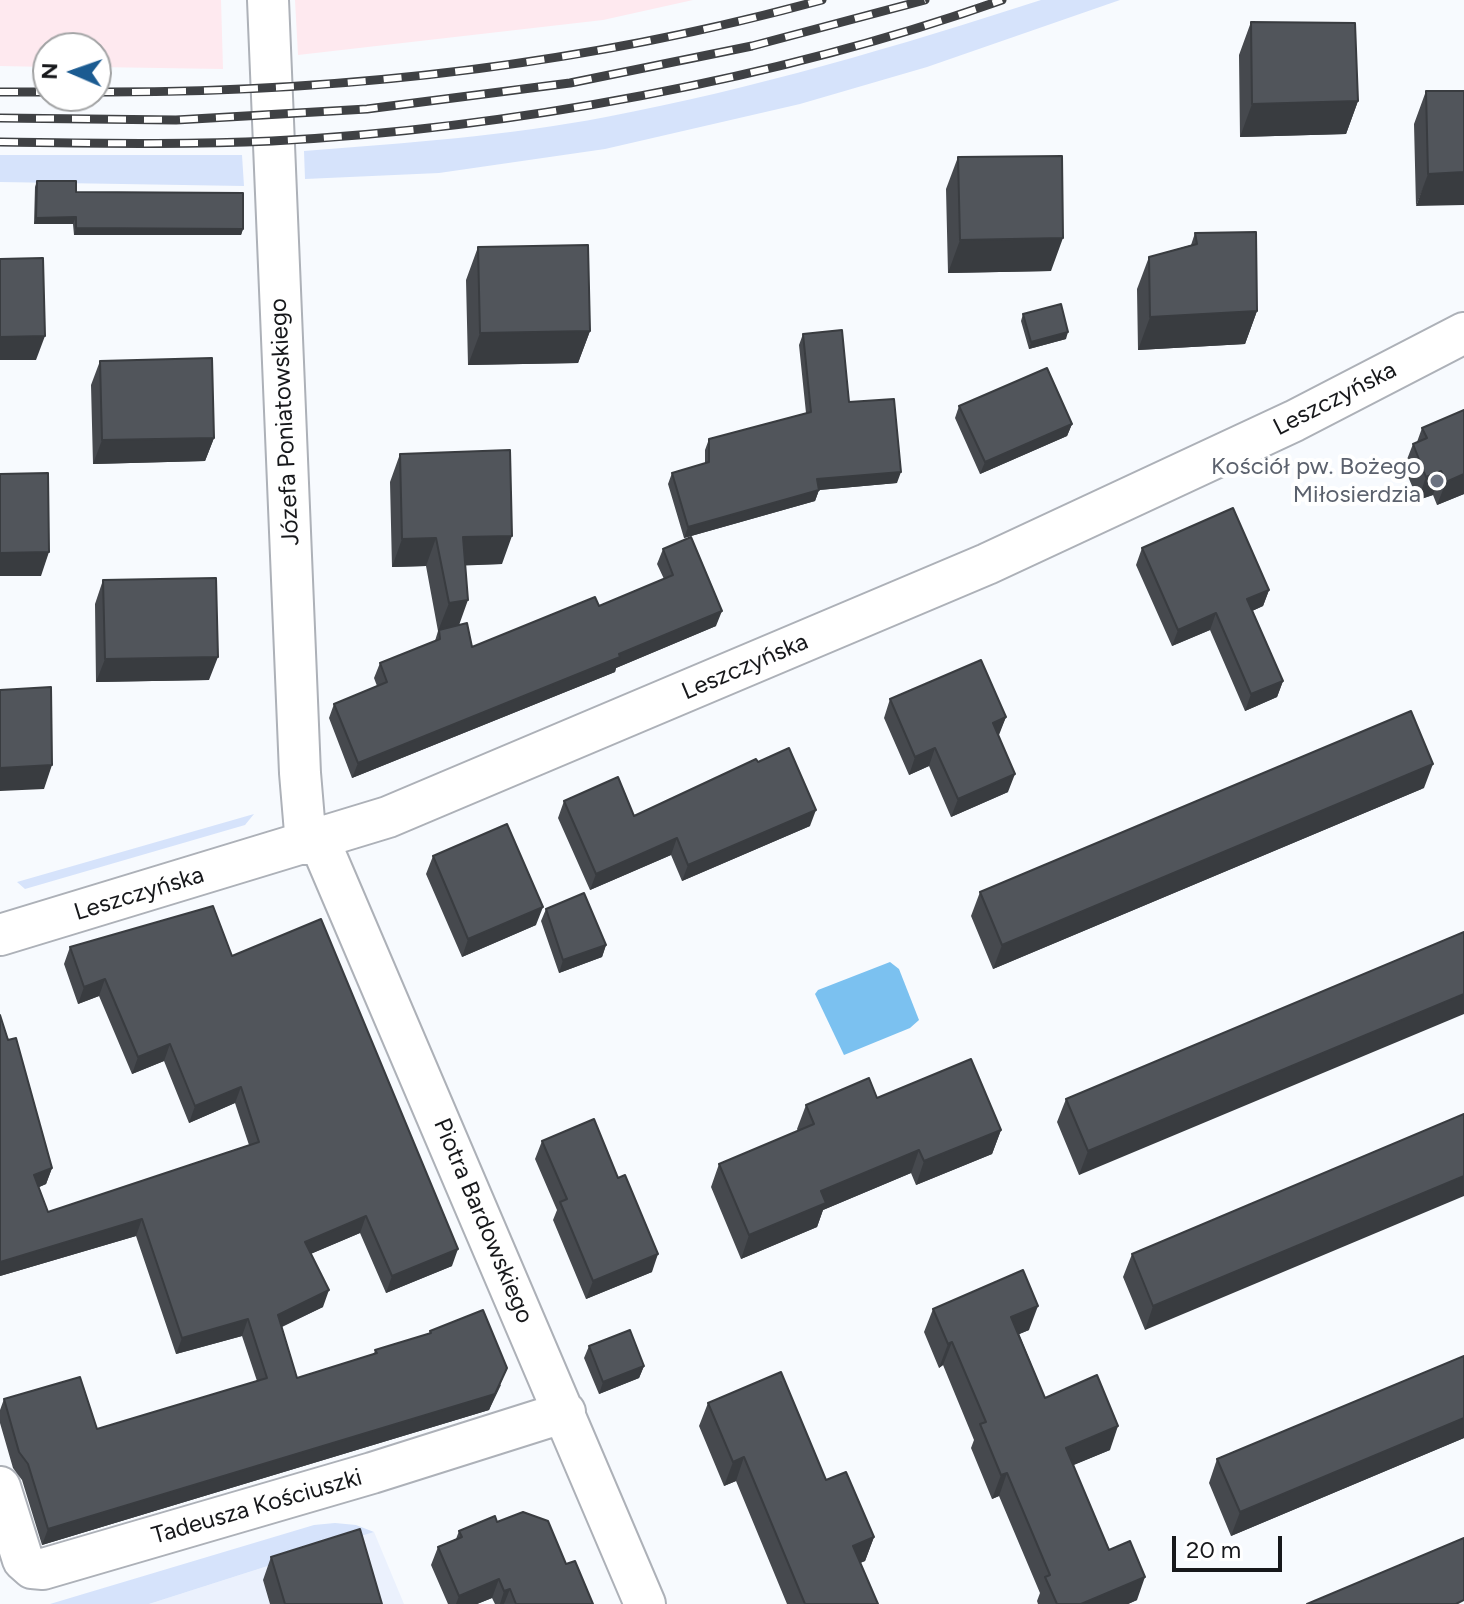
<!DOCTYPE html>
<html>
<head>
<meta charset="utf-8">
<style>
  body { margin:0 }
  #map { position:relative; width:1464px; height:1604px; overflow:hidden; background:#f7fafe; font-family:Figtree,sans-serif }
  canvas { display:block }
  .north { position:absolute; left:32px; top:32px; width:80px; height:80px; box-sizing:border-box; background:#fff; border:2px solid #a2a3a4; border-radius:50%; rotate:272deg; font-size:22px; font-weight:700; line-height:32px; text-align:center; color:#17181b }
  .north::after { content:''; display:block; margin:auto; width:28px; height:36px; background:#1b5b91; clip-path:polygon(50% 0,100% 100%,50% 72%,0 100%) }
  .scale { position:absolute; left:1172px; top:1536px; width:110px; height:36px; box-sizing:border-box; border:4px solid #17181b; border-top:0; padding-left:10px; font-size:24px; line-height:28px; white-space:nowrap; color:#17181b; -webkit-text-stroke:6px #fff; paint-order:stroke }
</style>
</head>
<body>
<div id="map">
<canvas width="1464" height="1604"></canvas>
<div class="north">N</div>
<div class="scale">20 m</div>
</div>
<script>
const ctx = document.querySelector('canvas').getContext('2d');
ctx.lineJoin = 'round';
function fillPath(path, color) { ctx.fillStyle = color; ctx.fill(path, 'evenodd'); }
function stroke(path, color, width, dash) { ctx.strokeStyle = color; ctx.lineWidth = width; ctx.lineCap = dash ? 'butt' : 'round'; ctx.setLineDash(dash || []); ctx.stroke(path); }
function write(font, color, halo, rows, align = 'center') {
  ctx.font = font + ' Figtree,sans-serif'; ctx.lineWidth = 8; ctx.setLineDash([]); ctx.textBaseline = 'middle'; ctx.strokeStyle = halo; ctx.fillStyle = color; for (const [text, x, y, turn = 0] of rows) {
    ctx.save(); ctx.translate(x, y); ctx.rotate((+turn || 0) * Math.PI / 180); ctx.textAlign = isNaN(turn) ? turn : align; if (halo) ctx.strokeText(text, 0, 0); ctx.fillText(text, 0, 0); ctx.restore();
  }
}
const commercial = new Path2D(`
  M0,0H221L223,69L96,67V48H48V67L0,66Z
  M295,0H693L603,20L298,55Z`);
const built = new Path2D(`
  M374,1532L404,1604H149Z`);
const green = new Path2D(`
  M1041,0H1120L927,67L800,104L605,149L439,173L305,179L304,151C405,143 507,136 606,117C753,89 899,46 1041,0Z
  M0,155H242L244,186L0,182Z
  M254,814L245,825L25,889L17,882Z
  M335,1523L356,1525L374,1532L149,1604H50L314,1525Z`);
const water = new Path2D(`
  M890,962L899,969L919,1020L910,1028L844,1055L815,994L818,990Z`);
const minor = new Path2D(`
  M268,0L300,773L306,844
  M319,840L645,1604
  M0,935L388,817L987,564L1294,421L1464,333
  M0,1487L23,1560L32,1568L43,1569L372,1473L565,1412`);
const rail = new Path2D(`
  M0,92H48
  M96,92C341,93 585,65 822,0
  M0,118L176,120L367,109L570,83L752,46L925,0
  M0,142C91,143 182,145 272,141C507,129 780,79 1002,0`);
const wall = new Path2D(`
  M1251,22L1358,101L1346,134L1240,137L1239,55Z
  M1426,91H1464L1416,206L1414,124Z
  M958,157L1051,271L948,273L946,189Z
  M37,181L76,192L243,229L241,235H74L73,224H34L35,187Z
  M1195,233L1257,311L1245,344L1138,350L1137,289L1149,257L1191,245Z
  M478,247L590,331L578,363L468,365L466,280Z
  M1023,314L1066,339L1029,349L1021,321Z
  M803,334L849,402L897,483L819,490L815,501L684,538L668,484L672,473L705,463V450L709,439L806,413L799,345Z
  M100,361L214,438L205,461L93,464L91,385Z
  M959,406L1072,424L1067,436L980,474L955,418Z
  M1464,410V494L1437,505L1433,495L1418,500L1404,467L1413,444L1417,442L1422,428Z
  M400,454L502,564L466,565L459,625L472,647L599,606L664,579L657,564L663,549L716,626L616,668L615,672L352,778L329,718L334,704L377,686L374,678L380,663L435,641L438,631L426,566L392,567L390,482Z
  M1142,548L1269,590L1263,606L1252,611L1283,681L1277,697L1245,711L1210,630L1172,646L1136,565Z
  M103,580L209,680L96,682L95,604Z
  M890,699L1006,717L998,735L1008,792L951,817L929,766L909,775L884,718Z
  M1424,788L993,969L971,916L980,892Z
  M564,801L634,816L810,826L682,881L671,855L590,890L558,818Z
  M433,856L536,925L462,957L426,874Z
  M546,909L606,945L602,957L559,973L541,921Z
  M1464,932L1079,1175L1057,1122L1066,1099Z
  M70,947L232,956L452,1266L386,1293L360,1233L310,1254L323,1307L282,1327L297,1378L374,1354L375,1350L429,1334L430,1331L501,1385L489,1410L42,1545L22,1480L13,1468L0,1423V1410L4,1399L97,1429L257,1381L242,1336L176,1354L136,1236L0,1276V1015L52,1168L46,1184L39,1187L48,1212L249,1145L235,1103L189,1123L164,1061L132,1074L99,996L78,1004L64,964Z
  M877,1098L1001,1130L992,1154L916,1185L911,1173L823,1210L817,1227L741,1259L711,1187L719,1164L798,1131L797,1129L806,1105Z
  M1464,1114L1145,1330L1123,1277L1132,1254Z
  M542,1141L652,1272L586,1299L553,1220L557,1210L535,1159Z
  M933,1309L1029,1330L1019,1334L1045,1398L1110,1450L1073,1465L1109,1550L1137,1600L1128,1604H1038L1037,1601L1040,1593L999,1496L992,1499L971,1448L974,1440L943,1365L939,1368L924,1332Z
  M589,1346L644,1366L639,1378L599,1394L584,1358Z
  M1464,1356V1438L1231,1536L1209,1483L1217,1459Z
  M708,1403L826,1480L874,1537L865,1561L860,1563L878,1604H787L736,1481L724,1486L699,1426Z
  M497,1522L566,1564L593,1604H495L492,1598L477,1604H448L431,1565L438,1547L456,1539L459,1531Z
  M271,1557L382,1604H270L263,1580Z`);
const shadedWall = new Path2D(`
  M1358,101L1346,134L1240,137L1252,104Z
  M1464,172V205L1416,206L1428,174Z
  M76,217L73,224H34L36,218Z
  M76,228L243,229L241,235H74Z
  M1063,238L1051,271L948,273L960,240Z
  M1257,311L1245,344L1138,350L1150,317Z
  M590,331L578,363L468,365L480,333Z
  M1068,332L1066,339L1029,349L1031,342Z
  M45,336L36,360H0V337Z
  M1072,424L1067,436L980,474L985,462Z
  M214,438L205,461L93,464L102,440Z
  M1441,471L1433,495L1418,500L1426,477Z
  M901,472L897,483L819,490L815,501L684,538L688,527L817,479Z
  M1464,474V494L1437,505L1446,482Z
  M512,536L502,564L453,566L463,537Z
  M436,538L426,566L392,567L402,539Z
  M49,552L41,576H0V553Z
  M1269,590L1263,606L1241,616L1247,599Z
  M468,600L458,628L438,631L449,603Z
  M722,611L716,626L616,668L615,672L352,778L358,763Z
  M1216,613L1210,630L1172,646L1178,630Z
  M218,657L209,680L96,682L105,659Z
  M1283,681L1277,697L1245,711L1251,694Z
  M1006,717L999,735L986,741L993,723Z
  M935,748L929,766L909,775L915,757Z
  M1433,764L1424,788L993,969L1002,945Z
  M52,765L44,789L0,791V768Z
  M1015,774L1008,792L951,817L958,799Z
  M816,810L810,826L682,881L688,865Z
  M677,838L671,855L590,890L596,874Z
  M543,907L536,925L462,957L468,939Z
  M606,945L602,957L559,973L563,960Z
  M105,979L99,996L78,1004L84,987Z
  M1464,994V1014L1079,1175L1088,1151Z
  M170,1044L164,1061L132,1074L138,1057Z
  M241,1087L235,1103L189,1123L195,1106Z
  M1001,1130L992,1154L916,1185L924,1161Z
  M919,1150L911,1173L823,1210L817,1227L741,1259L749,1235L821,1191Z
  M52,1168L46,1184L28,1192L34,1175Z
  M1464,1176V1196L1145,1330L1153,1306Z
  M366,1216L360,1233L299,1259L305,1242Z
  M142,1219L136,1236L0,1276V1262Z
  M458,1249L452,1266L386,1293L392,1276Z
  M658,1254L652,1272L586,1299L593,1281Z
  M329,1290L323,1307L272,1331L278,1315Z
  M1038,1306L1029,1330L1003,1341L1011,1317Z
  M248,1319L242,1336L176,1354L182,1338Z
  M952,1342L943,1365L939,1368L948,1344Z
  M644,1366L639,1378L599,1394L603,1382Z
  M507,1368L489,1410L42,1545L48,1529Z
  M1464,1418V1438L1231,1536L1240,1512Z
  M1118,1426L1110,1450L1057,1472L1066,1448Z
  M744,1457L736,1481L724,1486L733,1462Z
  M1007,1473L999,1496L992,1499L1001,1475Z
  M874,1537L865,1561L845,1569L853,1546Z
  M1145,1577L1137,1600L1128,1604H1081Z
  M499,1579L492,1598L477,1604H456L459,1596Z
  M510,1589L504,1604H500L504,1591Z`);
const building = new Path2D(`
  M1251,22L1355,23L1358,101L1252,104Z
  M1426,91H1464V172L1428,174Z
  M1062,156L1063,238L960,240L958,157Z
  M37,181H76V192L243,193V229L76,228V217L36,218Z
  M1256,232L1257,311L1150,317L1149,257L1197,244L1195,233Z
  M588,245L590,331L480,333L478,247Z
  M43,258L45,336L0,337V259Z
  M1061,304L1068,332L1031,342L1023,314Z
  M842,330L849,402L894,399L901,472L817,479L819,490L688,527L672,473L709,462V439L811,412L803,334Z
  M212,358L214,438L102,440L100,361Z
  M1047,368L1072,424L985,462L959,406Z
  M1464,410V474L1446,482L1441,471L1426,477L1413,444L1427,438L1422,428Z
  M510,450L512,536L463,537L468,600L449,603L436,538L402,539L400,454Z
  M48,473L49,552L0,553V474Z
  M1233,508L1269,590L1247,599L1283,681L1251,694L1216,613L1178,630L1142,548Z
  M691,537L722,611L619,654L620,657L358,763L334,704L387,682L380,663L440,639L439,630L467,623L472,647L595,597L599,606L673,575L663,549Z
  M216,578L218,657L105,659L103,580Z
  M981,660L1006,717L993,723L1015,774L958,799L935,748L915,757L890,699Z
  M51,687L52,765L0,768V690Z
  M1411,711L1433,764L1002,945L980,892Z
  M789,748L816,810L688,865L677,838L596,874L564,801L618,777L634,816L756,759L758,762Z
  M507,824L543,907L468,939L433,856Z
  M584,893L606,945L563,960L546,909Z
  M213,906L232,956L321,919L458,1249L392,1276L366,1216L305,1242L329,1290L278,1315L297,1378L377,1353L375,1350L431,1333L430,1331L483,1310L507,1368L495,1394L48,1529L28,1464L19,1452L4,1399L80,1377L97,1429L267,1378L248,1319L182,1338L142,1219L0,1262V1015L8,1040L16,1038L52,1168L34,1175L48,1212L259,1142L241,1087L195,1106L170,1044L138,1057L105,979L84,987L70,947Z
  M1464,932V994L1088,1151L1066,1099Z
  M971,1059L1001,1130L924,1161L919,1150L821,1191L826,1203L749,1235L719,1164L814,1124L806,1105L869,1078L877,1098Z
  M1464,1114V1176L1153,1306L1132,1254Z
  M594,1119L618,1178L625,1175L658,1254L593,1281L560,1202L567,1199L542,1141Z
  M1023,1270L1038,1306L1011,1317L1045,1398L1097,1375L1118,1426L1066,1448L1109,1550L1130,1541L1145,1577L1081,1604H1057L1045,1577L1050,1575L1007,1473L1001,1475L980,1424L986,1422L952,1342L948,1344L933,1309Z
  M630,1330L644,1366L603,1382L589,1346Z
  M1464,1356V1418L1240,1512L1217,1459Z
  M781,1372L826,1480L846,1472L874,1537L853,1546L878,1604H805L744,1457L733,1462L708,1403Z
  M523,1512L548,1521L566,1564L575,1561L593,1604H516L510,1589L504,1591L499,1579L459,1596L438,1547L462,1537L459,1531L495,1516L497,1522Z
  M360,1529L382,1604H285L271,1557Z
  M1464,1538V1600L1456,1604H1307Z`);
const markers = [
  [1437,481,8,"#6b7280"]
];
const streetNames = [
  ["Leszczyńska",1335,399,-27],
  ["Józefa Poniatowskiego",285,422,-93],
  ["Leszczyńska",745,667,-23],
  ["Leszczyńska",139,894,-17],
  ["Piotra Bardowskiego",483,1221,67],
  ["Tadeusza Kościuszki",257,1507,-16]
];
const worshipNames = [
  ["Kościół pw. Bożego",1421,467],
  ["Miłosierdzia",1421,495]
];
fillPath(commercial, '#fee9ef');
fillPath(built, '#ebf1fd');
fillPath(green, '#d6e3fb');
fillPath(water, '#7bc1f0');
stroke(minor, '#adb1b8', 44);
stroke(minor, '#fff', 40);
stroke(rail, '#3f4144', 9);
stroke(rail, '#fff', 6, [18]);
fillPath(wall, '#46494e');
fillPath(shadedWall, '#393c40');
fillPath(building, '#51555b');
stroke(building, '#393c40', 2);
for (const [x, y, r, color] of markers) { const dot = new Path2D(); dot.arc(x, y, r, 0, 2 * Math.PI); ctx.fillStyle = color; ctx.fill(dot); stroke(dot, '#fff', 3); }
write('24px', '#17181b', '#fff', streetNames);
write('24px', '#5b616d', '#fff', worshipNames, 'right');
</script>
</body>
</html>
